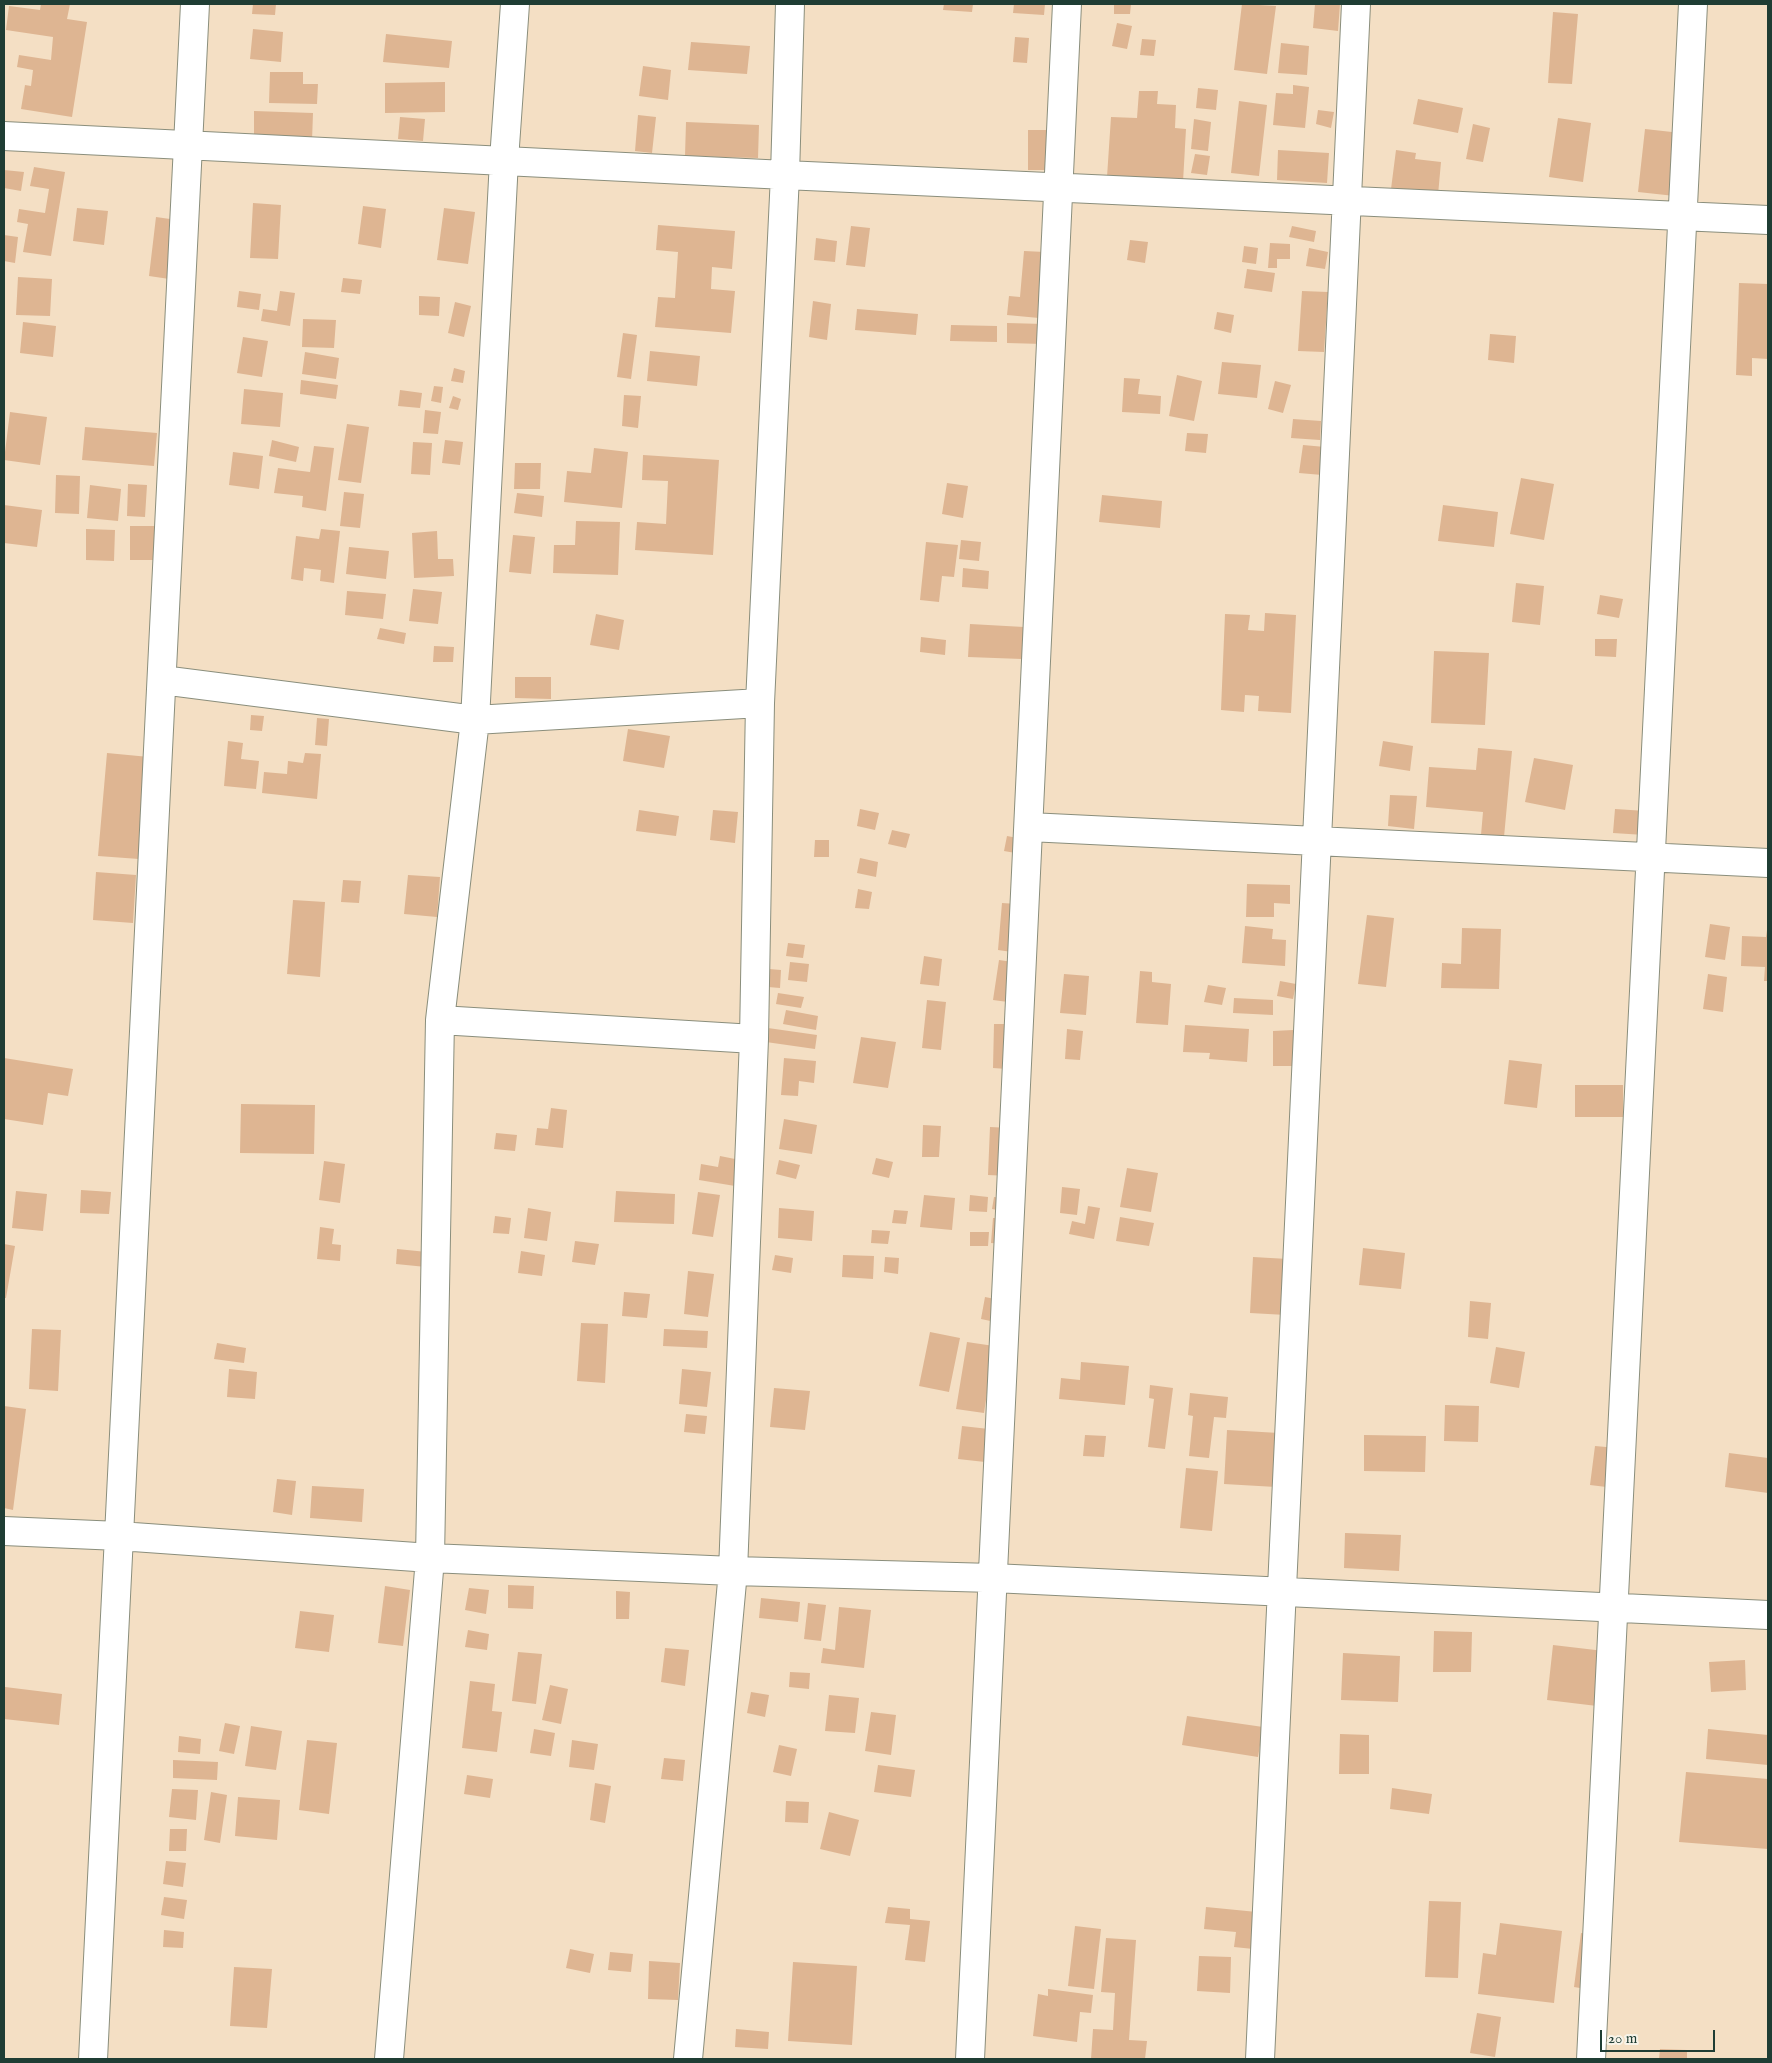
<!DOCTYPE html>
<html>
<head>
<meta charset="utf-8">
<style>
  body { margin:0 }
  #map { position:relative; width:1772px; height:2063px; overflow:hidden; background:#f4dfc4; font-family:"IM FELL English",serif }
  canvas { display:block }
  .frame { position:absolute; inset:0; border:5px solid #1f3d34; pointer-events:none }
  .scale { position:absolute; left:1600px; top:2030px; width:115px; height:22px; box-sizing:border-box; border:2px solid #1f3d34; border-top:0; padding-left:6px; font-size:15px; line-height:18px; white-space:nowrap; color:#1f3d34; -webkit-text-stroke:4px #f7f3e8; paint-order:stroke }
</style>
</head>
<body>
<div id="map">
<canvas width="1772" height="2063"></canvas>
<div class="frame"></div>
<div class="scale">20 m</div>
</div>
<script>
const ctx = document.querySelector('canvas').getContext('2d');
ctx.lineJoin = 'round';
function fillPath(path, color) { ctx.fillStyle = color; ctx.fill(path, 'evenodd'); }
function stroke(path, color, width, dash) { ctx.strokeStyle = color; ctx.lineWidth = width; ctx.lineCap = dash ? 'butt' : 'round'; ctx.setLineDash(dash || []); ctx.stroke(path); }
const building = new Path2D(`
  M41,4H70L67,19L87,22L72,117L21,109L25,85L31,86L33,70L17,67L19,55L51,60L53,37L6,30L9,6L40,10Z
  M253,4H276L275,15L252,14Z
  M944,4H973L972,12L943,10Z
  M1014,4H1045L1044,15L1013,13Z
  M1114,4H1131L1130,14H1114Z
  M1242,4L1276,6L1267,74L1234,70Z
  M1315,4H1340L1338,31L1313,28Z
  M1553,12L1578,14L1572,84L1548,83Z
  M1117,23L1132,26L1127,49L1112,46Z
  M253,29L283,32L281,62L250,59Z
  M386,34L452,41L449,68L383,62Z
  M1015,37L1029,38L1027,63L1013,62Z
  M1142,39L1156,40L1154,56L1140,55Z
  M691,42L750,46L747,74L688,70Z
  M1281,43L1309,46L1307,75L1278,73Z
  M643,66L671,70L668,100L639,96Z
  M270,72H303V84H318L317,104L269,103Z
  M445,82V112L385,113V83Z
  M1293,85L1309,87L1305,128L1273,125L1276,93L1293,94Z
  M1198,88L1218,90L1216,110L1196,108Z
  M1139,91H1158L1157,104L1176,105L1175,128L1186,129L1183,182L1107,177L1111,117L1137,118Z
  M1418,99L1463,108L1458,133L1413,124Z
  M1239,101L1267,105L1259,176L1231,173Z
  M1318,110L1334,112L1331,128L1316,124Z
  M254,111L313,113L312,141L254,139Z
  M638,115L656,117L652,153L635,151Z
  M400,117L425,119L423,141L398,139Z
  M1558,118L1591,123L1583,182L1549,177Z
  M1194,119L1211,122L1208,151L1191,149Z
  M686,122L759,125L758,158L685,156Z
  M1473,124L1490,128L1483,162L1466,159Z
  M1645,129L1681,133L1675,196L1638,192Z
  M1028,130H1050V170H1028Z
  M1278,150L1329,153L1327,183L1277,180Z
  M1396,150L1416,153L1415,159L1441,162L1438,195L1391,189Z
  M1195,154L1210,156L1207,175L1191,173Z
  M34,167L65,172L51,256L23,252L28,224L17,222L19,209L45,213L49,189L30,186Z
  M4,170L24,172L21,191L4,188Z
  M253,203L281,205L278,259L250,258Z
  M363,206L386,209L381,248L358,244Z
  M77,208L108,211L104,245L73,241Z
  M444,208L475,212L468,264L437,260Z
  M156,217L191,222L183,281L149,276Z
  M658,225L735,231L732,269L712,267L711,289L735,291L731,333L655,327L658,297L675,298L678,252L656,250Z
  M851,226L870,228L865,267L846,265Z
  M1292,226L1316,231L1314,242L1289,237Z
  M4,235L18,237L15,263L4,261Z
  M816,238L837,241L835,262L814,260Z
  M1130,240L1148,242L1145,263L1127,260Z
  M1270,243L1290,244V259H1277V268H1268Z
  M1244,246L1258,248L1256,264L1242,262Z
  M1309,248L1328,252L1325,269L1306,266Z
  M1024,251L1045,252L1039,318L1007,315L1009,296L1020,297Z
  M1247,269L1275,273L1272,292L1244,288Z
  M18,277L52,279L50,316L16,315Z
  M343,278L362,280L360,294L341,292Z
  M1739,283L1768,284V359L1752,358V376L1736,375Z
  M239,291L261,294L259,310L237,307Z
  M280,291L295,293L290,326L261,321L263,309L277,311Z
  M1302,291L1328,292L1324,352L1298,351Z
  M419,296L440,297L439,316L419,315Z
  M813,301L831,304L827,340L809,337Z
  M455,302L471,306L464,337L448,333Z
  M857,309L918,314L916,335L855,330Z
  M1217,312L1234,315L1231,333L1214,329Z
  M303,319L336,320L334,348L302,347Z
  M23,322L56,326L53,357L20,353Z
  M1007,323L1044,324L1043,344L1007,343Z
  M951,325L997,326V342L950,341Z
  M623,333L637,335L631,379L617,377Z
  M1490,334L1516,336L1514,363L1488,360Z
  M243,337L268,341L262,377L237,373Z
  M650,351L700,356L697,386L647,381Z
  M305,352L339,358L336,379L302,374Z
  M1222,362L1261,365L1257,398L1218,394Z
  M454,368L465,371L463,383L451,381Z
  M1177,375L1202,381L1194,421L1169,416Z
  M1124,378L1140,379L1138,394L1161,396L1160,414L1122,412Z
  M301,380L338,385L336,399L300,394Z
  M1275,381L1291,385L1283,413L1268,409Z
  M434,386L443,387L441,403L431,401Z
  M244,389L283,393L280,427L241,424Z
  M400,390L422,393L420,408L398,406Z
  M624,395L641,396L638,428L622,426Z
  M453,396L461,399L458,410L449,408Z
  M425,410L441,412L438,434L423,433Z
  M10,412L47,417L40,465L4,460Z
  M1293,419L1321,421L1320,440L1291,438Z
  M347,424L369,427L361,483L338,480Z
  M85,427L157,433L154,466L82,460Z
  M1187,433L1208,434L1206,453L1185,451Z
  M272,440L299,447L296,462L269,456Z
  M445,440L463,442L460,465L442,463Z
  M413,442L432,443L430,475L411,474Z
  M1303,445L1325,447L1322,475L1299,473Z
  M314,446L334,448L326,511L302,507L303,496L274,493L278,468L310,472Z
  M594,448L628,452L622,508L564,502L567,471L591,473Z
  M233,452L263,456L259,489L229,485Z
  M643,455L719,460L713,555L635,550L637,522L666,524L668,481L642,480Z
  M515,463H541L540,489H514Z
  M56,475L80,476L79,514L55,513Z
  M1521,478L1554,484L1544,540L1510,534Z
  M947,483L968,486L963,518L942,514Z
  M128,484L147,485L145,517L127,516Z
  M90,485L121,489L118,521L87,518Z
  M344,492L364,494L360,528L340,526Z
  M517,493L544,496L542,517L514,513Z
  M1102,495L1162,501L1160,528L1099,522Z
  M4,505L42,510L37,547L4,543Z
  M1443,505L1498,512L1494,547L1438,541Z
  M576,521L620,522L618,575L553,573L554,545H575Z
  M130,526H169V560H130Z
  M86,529L115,530L114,561L86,560Z
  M321,529L340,531L334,583L320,581L321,570L304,568L303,581L291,579L296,536L319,539Z
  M437,531L438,559H453L454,576L414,578L412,533Z
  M513,535L535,537L531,574L509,572Z
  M961,540L981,542L979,561L959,559Z
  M926,542L958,545L954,577L942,576L939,602L920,600Z
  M349,547L389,551L386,579L346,574Z
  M963,568L989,571L988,589L962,587Z
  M1516,583L1544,586L1540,625L1512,622Z
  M413,589L442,592L438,624L409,621Z
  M347,591L386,594L383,619L345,615Z
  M1600,595L1623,599L1619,618L1597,614Z
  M1265,613L1296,615L1291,713L1258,711L1259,696L1245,695L1244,712L1221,710L1225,614L1250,615L1248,630L1264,631Z
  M596,614L624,620L619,650L590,645Z
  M970,624L1024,627L1022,659L968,657Z
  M380,628L406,633L404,644L377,639Z
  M921,637L946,640L945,655L920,652Z
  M1595,639H1617L1616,657L1595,656Z
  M434,646L454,647L453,662H433Z
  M1434,651L1489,653L1485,725L1431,723Z
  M515,677H551V699L515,698Z
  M251,715L264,716L262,731L250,730Z
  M317,718L329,719L327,746L315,745Z
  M628,729L670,736L664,768L623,761Z
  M228,741L243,743L241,759L259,761L256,789L224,786Z
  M1383,741L1413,746L1410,771L1379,766Z
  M1478,748L1512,751L1504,837L1481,835L1483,812L1426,807L1429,767L1476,770Z
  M107,753L149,757L139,859L98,856Z
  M305,753L321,754L317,799L262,793L264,772L287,774L288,761L303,763Z
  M1534,758L1573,765L1565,810L1525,802Z
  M1390,795L1417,796L1414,829L1388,826Z
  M860,809L879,813L875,830L857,826Z
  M1615,809L1661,812L1660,836L1613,833Z
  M639,810L679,816L676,836L636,831Z
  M713,810L738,812L735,843L710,840Z
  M892,830L910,834L906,848L888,844Z
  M1007,836L1023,839L1021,854L1004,851Z
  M815,840H829V857H814Z
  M860,858L878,862L876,877L857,873Z
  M96,872L136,875L133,923L93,920Z
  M408,875L440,877L437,917L404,914Z
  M343,880L361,881L359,903L341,902Z
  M1247,884L1290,885V904L1274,903V917H1246Z
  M858,889L872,892L869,909L855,908Z
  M293,900L325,902L320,977L287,974Z
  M1002,903L1017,904L1012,952L998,950Z
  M1367,915L1394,918L1386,987L1358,984Z
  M1710,924L1730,927L1725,960L1705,957Z
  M1245,926L1273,929L1272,939L1286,940L1285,966L1242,963Z
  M1462,928L1501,929L1499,989L1441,988L1442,963L1461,964Z
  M1767,930H1768V981H1764L1765,967L1741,966L1742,936L1766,937Z
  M788,943L805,945L803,958L786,956Z
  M924,956L942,959L939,986L920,984Z
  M999,960L1013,962L1008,1002L993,1000Z
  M790,962L809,964L807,982L788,980Z
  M769,969L781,970L780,988L768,987Z
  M1140,971L1152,972V982L1171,984L1168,1025L1136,1023Z
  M1064,974L1089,976L1086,1015L1060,1013Z
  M1708,974L1727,977L1723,1012L1703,1009Z
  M1280,981L1296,984L1293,999L1277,996Z
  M1208,985L1226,988L1222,1005L1204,1002Z
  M778,993L804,997L801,1008L776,1004Z
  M1234,998L1273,1000V1015L1233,1013Z
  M927,1000L946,1002L941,1050L922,1048Z
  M786,1010L818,1016L816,1030L783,1024Z
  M994,1024H1008L1007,1069L993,1068Z
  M1185,1025L1249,1029L1247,1062L1209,1059L1210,1053L1183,1052Z
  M768,1028L817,1035L815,1049L766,1042Z
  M1067,1029L1083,1031L1080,1060L1065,1059Z
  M1293,1030V1066H1273V1031Z
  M861,1037L896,1042L888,1088L853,1083Z
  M4,1058L73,1069L68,1096L48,1093L43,1125L4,1119Z
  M784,1058L816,1061L814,1083L799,1081L798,1096L781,1095Z
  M1509,1060L1542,1064L1537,1108L1504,1104Z
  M1575,1085H1623V1117H1575Z
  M241,1104L315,1105L314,1154L240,1153Z
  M551,1108L567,1110L563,1148L535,1145L537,1128L548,1129Z
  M784,1119L817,1125L812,1154L779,1149Z
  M923,1125L941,1126L939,1157H922Z
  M990,1127L1011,1128L1009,1176L988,1175Z
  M496,1133L517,1135L515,1151L494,1149Z
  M720,1156L740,1160L735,1186L699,1180L701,1164L718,1167Z
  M876,1158L893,1162L889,1178L872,1174Z
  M779,1160L800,1165L796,1179L776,1174Z
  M324,1161L345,1164L340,1203L319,1200Z
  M1127,1168L1158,1173L1151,1212L1120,1207Z
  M1062,1187L1080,1189L1077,1215L1060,1213Z
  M81,1190L111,1192L109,1214L80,1213Z
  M16,1191L47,1194L43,1231L12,1228Z
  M616,1191L675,1194L674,1224L614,1222Z
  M698,1192L720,1195L713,1237L692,1234Z
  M924,1195L955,1198L952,1230L920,1227Z
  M970,1195L988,1197L987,1212L969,1211Z
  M994,1197L1005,1198L1003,1211L992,1209Z
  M1088,1206L1100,1208L1094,1239L1069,1234L1072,1221L1085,1224Z
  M528,1208L551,1212L547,1241L524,1238Z
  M779,1208L814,1211L812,1241L778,1238Z
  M894,1210L908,1211L906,1224L892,1223Z
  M495,1216L511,1218L509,1234L493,1233Z
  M1120,1217L1154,1223L1149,1246L1116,1241Z
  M993,1218H1005L1003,1244L991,1243Z
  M320,1227L334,1229L332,1244L341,1245L340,1261L317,1259Z
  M872,1230L890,1231L888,1244L871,1243Z
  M970,1232H989L988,1246H970Z
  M575,1241L599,1244L595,1265L572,1262Z
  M4,1244L15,1246L6,1298H4Z
  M1363,1248L1405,1253L1401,1289L1359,1285Z
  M397,1249L427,1252L426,1267L396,1264Z
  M521,1251L545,1255L542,1276L518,1273Z
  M775,1255L793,1258L791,1273L772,1270Z
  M843,1255L874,1256L873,1279L842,1277Z
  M885,1257L899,1258L898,1274L884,1272Z
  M1253,1257L1288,1259L1286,1315L1250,1313Z
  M688,1271L714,1274L708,1317L684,1314Z
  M624,1292L650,1294L647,1318L622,1316Z
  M985,1297L1010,1302L1005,1324L981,1319Z
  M1470,1301L1491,1303L1488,1339L1468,1337Z
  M581,1323L608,1324L605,1383L577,1381Z
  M32,1329L61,1330L58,1391L29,1389Z
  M664,1329L708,1331L707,1348L663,1346Z
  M930,1332L960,1338L949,1392L919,1386Z
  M967,1342L994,1346L984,1413L956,1409Z
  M217,1343L246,1348L244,1363L214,1359Z
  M1496,1347L1525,1352L1519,1388L1490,1383Z
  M1081,1362L1129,1366L1125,1405L1059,1399L1061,1378L1080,1380Z
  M229,1369L257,1372L255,1399L227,1397Z
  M682,1369L711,1372L707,1407L679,1404Z
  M1150,1385L1173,1388L1165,1449L1148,1447L1154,1399L1149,1398Z
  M774,1388L810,1391L805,1430L770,1427Z
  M1190,1393L1228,1397L1226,1418L1214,1417L1209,1458L1189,1456L1193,1416L1188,1415Z
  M1445,1405L1479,1406L1478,1442L1444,1441Z
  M4,1406L26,1409L13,1510L4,1508Z
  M686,1414L707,1416L705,1434L684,1432Z
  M962,1426L989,1429L985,1462L958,1459Z
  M1227,1430L1279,1433L1276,1487L1224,1484Z
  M1085,1435L1106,1436L1104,1457L1083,1456Z
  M1364,1435L1426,1436L1425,1472L1364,1471Z
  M1595,1446L1628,1449L1623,1489L1590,1485Z
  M1729,1453L1768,1458V1493L1725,1487Z
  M1186,1468L1218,1471L1212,1531L1180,1528Z
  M277,1479L296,1481L292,1515L273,1512Z
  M312,1486L364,1489L362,1522L310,1518Z
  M1345,1533L1401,1535L1399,1571L1344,1568Z
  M508,1585L534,1586L533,1609L508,1608Z
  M385,1586L410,1590L403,1646L378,1643Z
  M469,1588L489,1590L486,1614L465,1610Z
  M616,1591L630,1592L629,1619H616Z
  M761,1598L800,1602L798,1622L759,1618Z
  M808,1603L826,1605L821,1641L804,1639Z
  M839,1607L871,1610L864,1668L821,1663L823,1648L835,1650Z
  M300,1611L334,1615L329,1652L295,1648Z
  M468,1630L489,1634L487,1650L465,1647Z
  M1434,1631L1472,1632L1471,1672H1433Z
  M1553,1645L1604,1651L1597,1706L1547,1700Z
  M665,1648L689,1650L685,1686L661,1682Z
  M518,1652L542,1654L536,1704L512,1701Z
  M1343,1653L1400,1656L1398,1702L1341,1700Z
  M1745,1660L1746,1690L1711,1692L1709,1662Z
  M790,1672L810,1673L809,1689L789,1687Z
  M470,1681L495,1684L492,1711L502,1712L497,1752L462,1748Z
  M550,1685L568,1689L561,1724L542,1720Z
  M5,1687L62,1694L59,1725L4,1719Z
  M751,1692L769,1695L765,1717L747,1713Z
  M829,1695L859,1698L855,1733L825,1731Z
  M871,1712L896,1715L891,1755L865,1751Z
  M1187,1716L1263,1727L1258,1757L1182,1745Z
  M225,1723L240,1726L234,1754L219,1751Z
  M251,1726L282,1731L276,1770L245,1766Z
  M534,1729L555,1733L551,1756L530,1753Z
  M1708,1729L1768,1735V1765L1706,1759Z
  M1340,1734L1369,1735V1774H1339Z
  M179,1736L201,1739L200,1754L178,1752Z
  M307,1740L337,1743L329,1814L299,1810Z
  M572,1740L598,1744L594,1770L569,1767Z
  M779,1745L797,1749L791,1776L773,1772Z
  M664,1758L685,1760L683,1781L661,1779Z
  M173,1760L218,1762L217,1780L173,1778Z
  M878,1765L915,1770L911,1797L874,1792Z
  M1686,1772L1768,1779V1849L1679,1842Z
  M467,1775L493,1779L490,1798L464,1794Z
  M595,1783L611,1786L605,1823L590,1820Z
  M1392,1788L1432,1794L1429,1814L1390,1809Z
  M172,1789L198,1790L196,1820L169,1817Z
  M211,1792L227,1795L220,1843L204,1840Z
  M238,1797L280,1800L277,1840L235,1836Z
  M786,1801L809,1802L808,1823L785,1822Z
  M829,1812L859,1820L850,1856L820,1849Z
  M170,1829H187L186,1851H169Z
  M166,1861L186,1863L183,1887L163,1884Z
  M164,1897L187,1900L184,1919L161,1915Z
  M1429,1901L1461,1902L1458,1978L1425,1977Z
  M888,1907L910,1909V1919L930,1921L925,1962L905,1960L910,1925L885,1923Z
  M1206,1907L1267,1913L1263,1950L1234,1947L1236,1932L1204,1929Z
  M1500,1923L1562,1931L1554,2003L1478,1994L1483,1953L1496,1955Z
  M1075,1926L1101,1929L1094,1989L1068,1986Z
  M164,1930L184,1932L183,1948L163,1947Z
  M1581,1933L1611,1938L1604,1992L1574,1987Z
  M1106,1938L1136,1940L1129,2040L1147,2041L1145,2059H1091L1093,2029L1113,2030L1115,1993L1101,1992Z
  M570,1949L594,1954L590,1973L566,1968Z
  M610,1952L633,1954L631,1972L608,1970Z
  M1199,1956L1231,1957L1230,1993L1197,1991Z
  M649,1961L680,1963L678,2000L648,1999Z
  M793,1962L857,1966L852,2045L788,2041Z
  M234,1967L272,1969L267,2028L230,2026Z
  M1048,1989L1093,1995L1091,2013L1080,2012L1077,2042L1033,2036L1038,1994L1048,1996Z
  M1477,2013L1501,2017L1495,2057L1470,2053Z
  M736,2029L769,2032L768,2049L735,2047Z
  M1660,2049L1687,2050V2059H1659Z`);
const minor = new Path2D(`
  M4,136L785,175L1768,220
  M162,680L475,720L760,703
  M1029,827L1768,863
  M440,1020L754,1039
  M4,1531L119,1536L430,1558L733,1571L993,1578L1768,1615
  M93,2059L195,4
  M389,2059L430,1558L440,1020L475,720L504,160L515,4
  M688,2059L733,1571L754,1039L760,703L785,175L790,4
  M970,2059L1067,4
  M1260,2059L1356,4
  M1591,2059L1693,4`);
fillPath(building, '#deb592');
stroke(minor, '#8a8e7c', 30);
stroke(minor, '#fff', 28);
</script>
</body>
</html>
